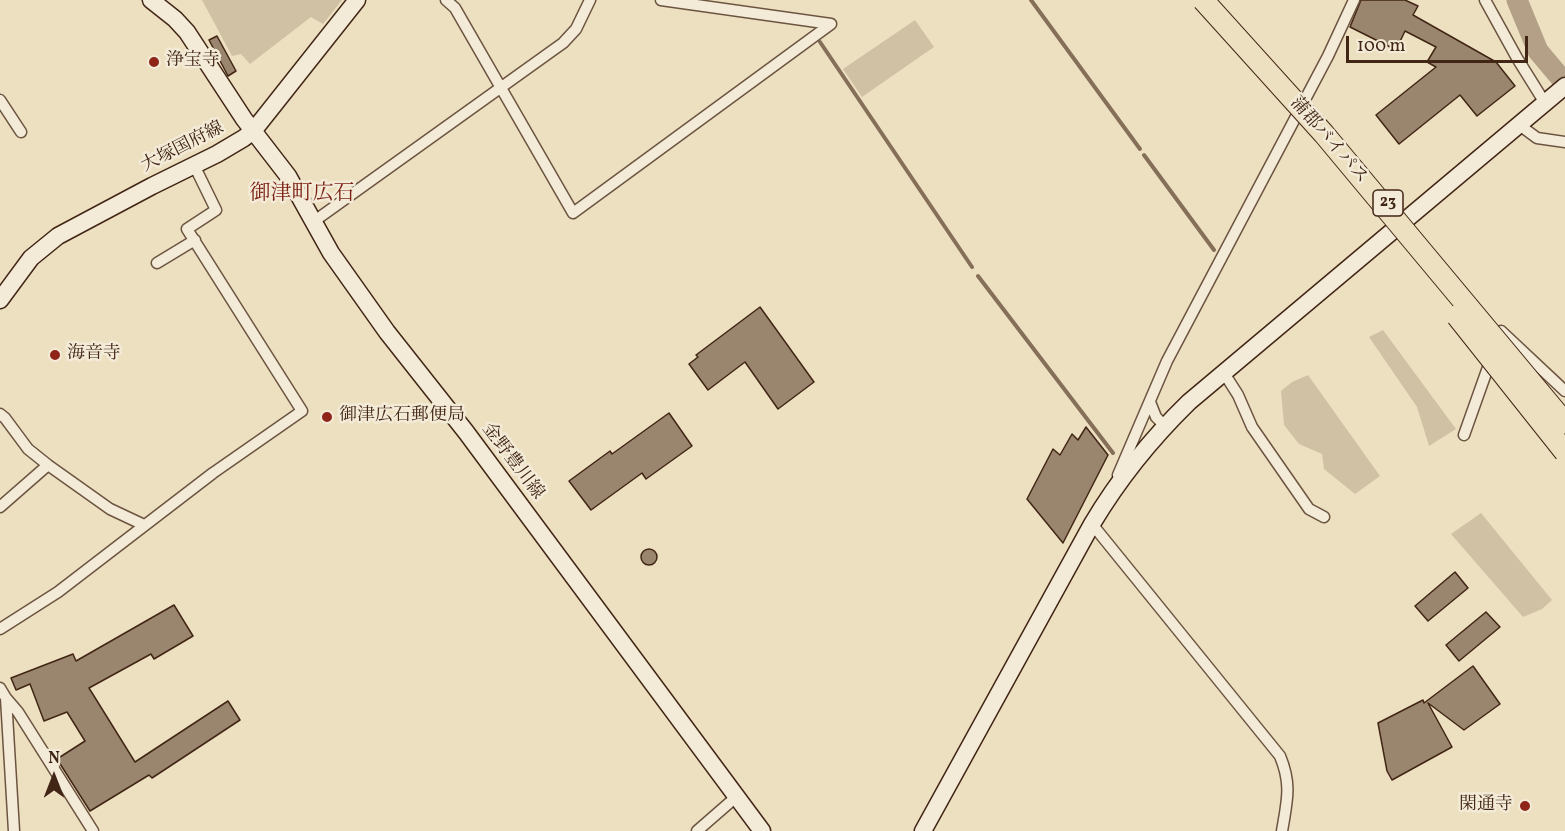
<!DOCTYPE html>
<html>
<head>
<meta charset="utf-8">
<style>
  body { margin:0 }
  #map { position:relative; width:1565px; height:831px; overflow:hidden; background:#ede0c1; font-family:Vollkorn,serif }
  canvas { display:block }
  .north { position:absolute; left:24px; top:747px; width:60px; height:60px; -webkit-text-stroke:4px #f3ebd7; paint-order:stroke; rotate:0deg; font-size:16px; font-weight:700; line-height:24px; text-align:center; color:#412515 }
  .north::after { content:''; display:block; margin:auto; width:21px; height:27px; background:#412515; clip-path:polygon(50% 0,100% 100%,50% 72%,0 100%) }
  .scale { position:absolute; left:1346px; top:36px; width:182px; height:27px; box-sizing:border-box; border:3px solid #412515; border-top:0; padding-left:8px; font-size:18px; line-height:21px; white-space:nowrap; color:#412515; -webkit-text-stroke:4px #f3ebd7; paint-order:stroke }
</style>
</head>
<body>
<div id="map">
<canvas width="1565" height="831"></canvas>
<div class="north">N</div>
<div class="scale">100 m</div>
</div>
<script>
const ctx = document.querySelector('canvas').getContext('2d');
ctx.lineJoin = 'round';
function fillPath(path, color) { ctx.fillStyle = color; ctx.fill(path, 'evenodd'); }
function stroke(path, color, width, dash) { ctx.strokeStyle = color; ctx.lineWidth = width; ctx.lineCap = dash ? 'butt' : 'round'; ctx.setLineDash(dash || []); ctx.stroke(path); }
function write(font, color, halo, rows, align = 'center') {
  ctx.font = font + ' Vollkorn,"Noto Serif JP",serif'; ctx.lineWidth = 5; ctx.setLineDash([]); ctx.textBaseline = 'middle'; ctx.strokeStyle = halo; ctx.fillStyle = color; for (const [text, x, y, turn = 0] of rows) {
    ctx.save(); ctx.translate(x, y); ctx.rotate((+turn || 0) * Math.PI / 180); ctx.textAlign = isNaN(turn) ? turn : align; if (halo) ctx.strokeText(text, 0, 0); ctx.fillText(text, 0, 0); ctx.restore();
  }
}
const green = new Path2D(`
  M202,0H342L323,24L311,17L250,64L241,54L232,56Z
  M915,20L934,47L862,97L843,69Z
  M1383,330L1456,429L1429,446L1417,407L1369,337Z
  M1308,375L1380,476L1355,494L1324,469L1322,454L1299,444L1284,425L1281,391L1292,382Z
  M1481,513L1552,600L1542,609L1523,617L1451,534Z`);
const stream = new Path2D(`
  M1031,0L1140,149
  M820,42L972,267
  M1144,155L1214,250
  M978,276L1113,453`);
const river = new Path2D(`
  M1517,0L1538,51L1565,83`);
const building = new Path2D(`
  M1361,0H1405L1418,6L1413,15L1496,62L1515,86L1477,116L1460,95L1399,144L1376,115L1436,67L1427,62L1436,47L1405,31L1396,50L1350,27Z
  M217,36L236,71L228,76L209,40Z
  M760,307L814,382L778,409L745,362L708,390L689,364L698,357L696,355Z
  M669,413L692,446L646,479L642,473L591,510L569,481L610,451L612,454Z
  M1086,427L1108,455L1063,543L1027,499L1053,449L1060,455L1072,434L1078,440Z
  M641 557a8 8 0 1 1 16 0a8 8 0 1 1-16 0Z
  M1455,572L1468,588L1428,621L1415,606Z
  M174,605L193,636L154,659L151,654L89,688L135,762L228,701L240,720L152,778L149,775L90,811L57,759L85,741L67,712L44,721L30,684L16,690L11,678L73,654L76,661Z
  M1486,612L1500,627L1459,661L1446,645Z
  M1473,666L1500,704L1464,730L1428,703L1452,747L1392,780L1387,771L1378,723L1423,700L1424,703Z`);
const street = new Path2D(`
  M446,0L455,8L573,213L831,24
  M661,0L831,24
  M1485,0L1517,58L1545,103
  M0,100L21,132
  M1518,124L1537,138L1565,142
  M313,222L563,43L576,29L590,0
  M157,263L195,240
  M1497,341L1501,331L1565,391
  M1224,373L1238,395L1252,427L1309,509L1324,517
  M1150,402L1156,417L1165,426
  M0,414L5,418L28,449L48,465L110,509L144,525
  M1464,435L1491,359
  M1118,475L1167,361L1328,56L1354,0
  M0,507L48,465
  M1092,524L1280,756C1292,785 1287,801 1282,831
  M0,629L58,592L213,473L302,411L187,229L216,210L194,165
  M0,688L6,698L14,831
  M6,698L18,712L93,831
  M697,831L736,797`);
const secondary = new Path2D(`
  M151,0L175,19L187,32L244,119L288,176L331,253L387,332L466,432L762,831
  M0,300L31,258L58,236L152,186L217,154L244,138L254,130L357,0
  M923,831L1092,524C1120,477 1150,440 1189,402L1565,86`);
const highwayBridge = new Path2D(`
  M1203,0L1324,134L1565,423
  M1457,316L1565,452`);
const markers = [
  [154,62,6,"#8f2418"],
  [55,355,6,"#8f2418"],
  [327,417,6,"#8f2418"],
  [1525,806,6,"#8f2418"]
];
const shields = [
  [1388,203,30]
];
const shieldNames = [
  ["23",1388,203]
];
const poiNames = [
  ["浄宝寺",166,62],
  ["海音寺",67,355],
  ["御津広石郵便局",339,417],
  ["閑通寺",1513,806,"right"]
];
const streetNames = [
  ["蒲郡バイパス",1328,141,49],
  ["大塚国府線",183,148,-27],
  ["金野豊川線",512,462,53]
];
const quarterNames = [
  ["御津町広石",302,195]
];
fillPath(green, '#d0c0a4');
stroke(stream, '#856f59', 4);
stroke(river, '#b3a087', 21);
fillPath(building, '#9a866e');
stroke(building, '#412515', 1.5);
stroke(street, '#6c5440', 13);
stroke(secondary, '#412515', 19);
stroke(street, '#f3ebd7', 10);
stroke(secondary, '#f3ebd7', 16);
stroke(highwayBridge, '#412515', 23, []);
stroke(highwayBridge, '#ede0c1', 21);
for (const [x, y, r, color] of markers) { const dot = new Path2D(); dot.arc(x, y, r, 0, 2 * Math.PI); ctx.fillStyle = color; ctx.fill(dot); stroke(dot, '#f3ebd7', 2); }
for (const [x, y, w] of shields) { const box = new Path2D(); box.roundRect(x - w / 2, y - 13, w, 26, 4.5); ctx.fillStyle = '#f3ebd7'; ctx.fill(box); stroke(box, '#412515', 1.5); }
write('bold 16px', '#412515', null, shieldNames);
write('18px', '#412515', '#f3ebd7', poiNames, 'left');
write('18px', '#412515', '#f3ebd7', streetNames);
write('21px', '#7a1f14', '#f3ebd7', quarterNames);
</script>
</body>
</html>
